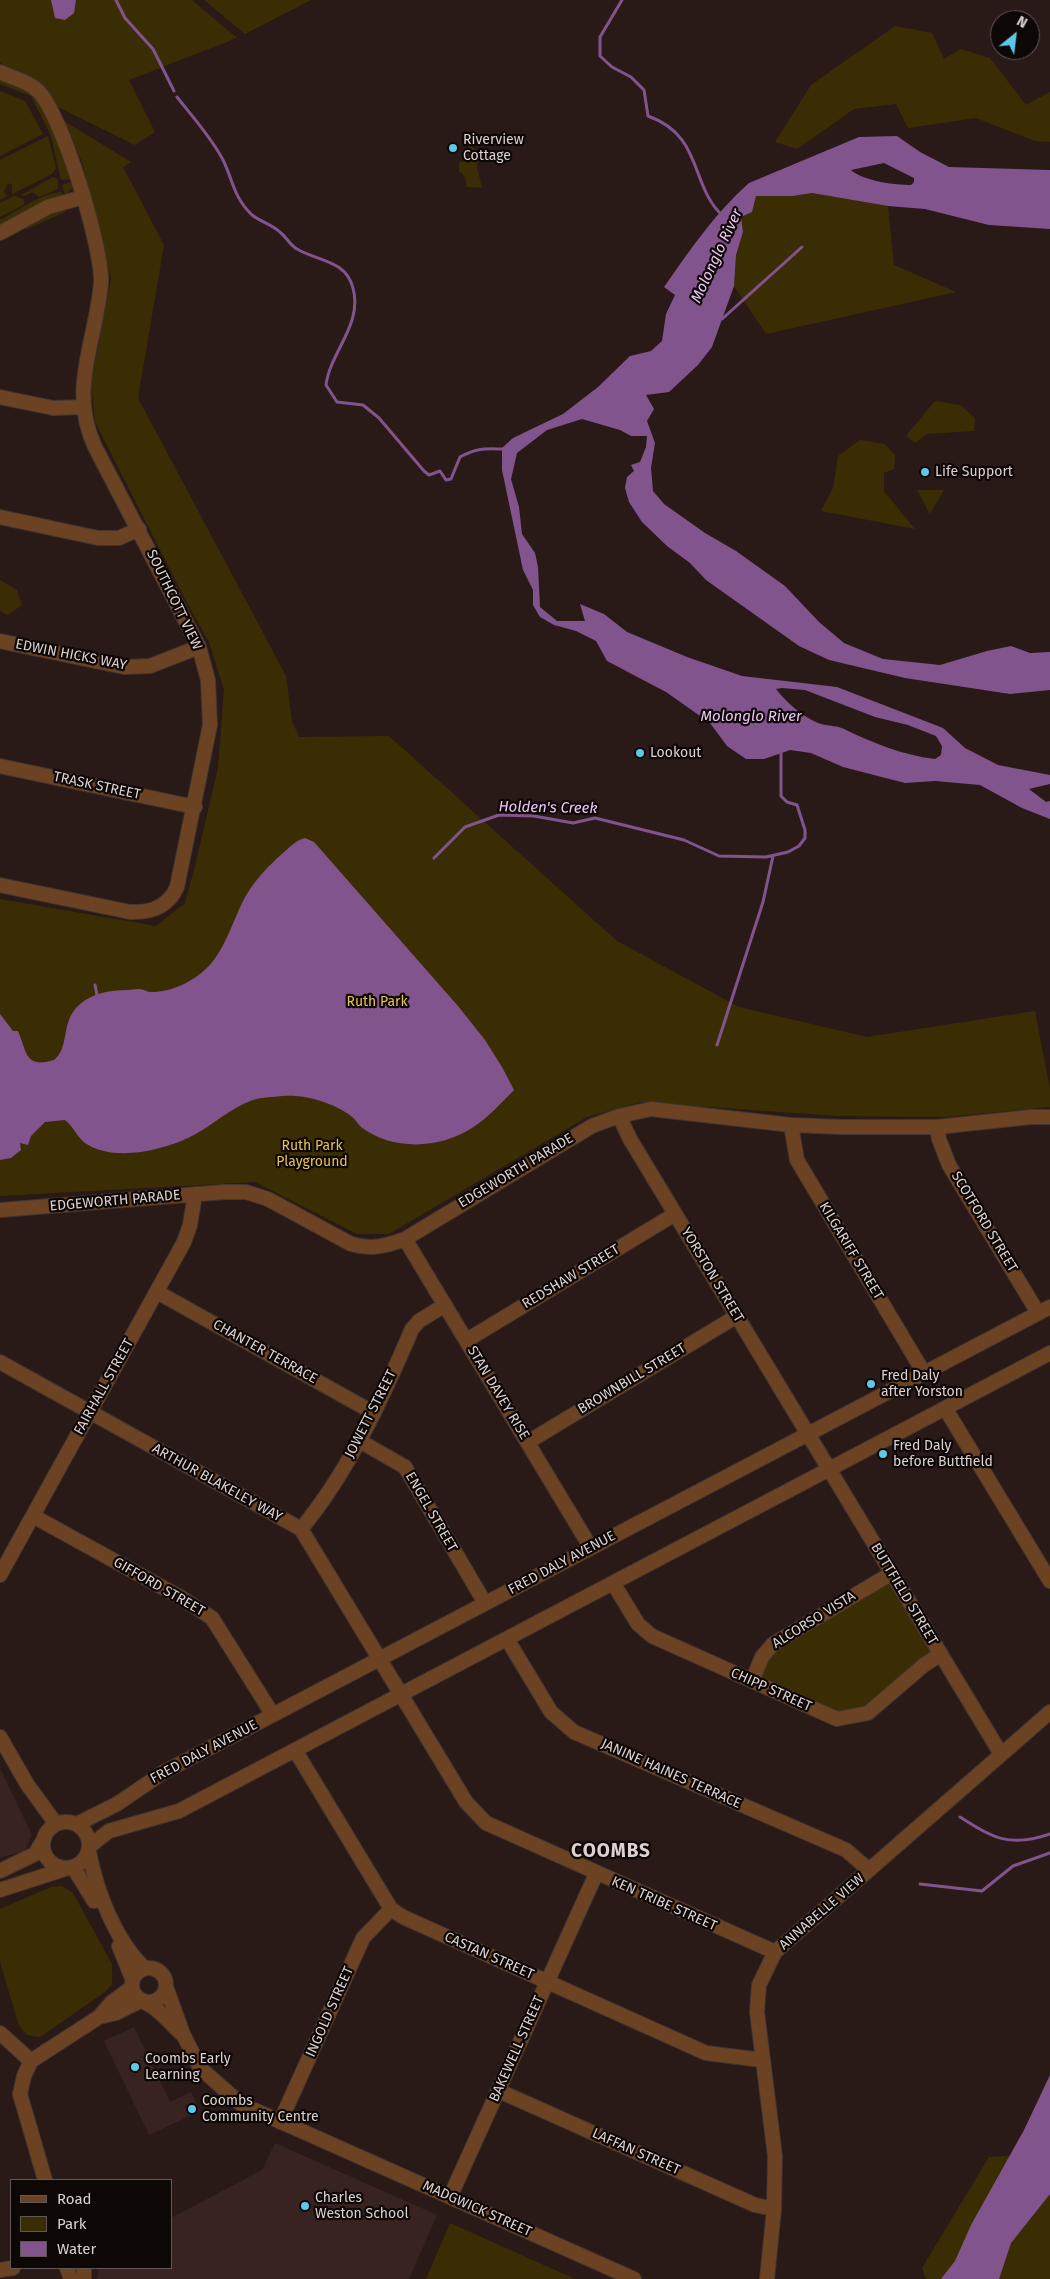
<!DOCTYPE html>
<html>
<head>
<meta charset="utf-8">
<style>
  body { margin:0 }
  #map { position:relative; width:1050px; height:2279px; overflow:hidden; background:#291a18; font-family:"Fira Sans",sans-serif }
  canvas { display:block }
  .legend { position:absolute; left:10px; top:2179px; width:162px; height:90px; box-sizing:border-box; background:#0d0706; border:1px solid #605857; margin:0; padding:6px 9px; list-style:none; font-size:15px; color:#dcd1d0 }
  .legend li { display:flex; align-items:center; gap:10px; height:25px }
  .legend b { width:25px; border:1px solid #605857 }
  .north { position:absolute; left:990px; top:10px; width:50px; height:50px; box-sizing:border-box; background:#0d0706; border:1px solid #605857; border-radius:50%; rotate:29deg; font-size:14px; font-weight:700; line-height:20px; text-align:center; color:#dcd1d0 }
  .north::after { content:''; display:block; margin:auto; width:18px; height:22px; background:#5cc7e8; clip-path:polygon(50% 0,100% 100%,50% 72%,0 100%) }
</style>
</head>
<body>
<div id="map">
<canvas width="1050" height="2279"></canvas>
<ul class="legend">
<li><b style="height:6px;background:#6b4322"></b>Road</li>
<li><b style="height:14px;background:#3b2d03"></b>Park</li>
<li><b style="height:14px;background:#82548e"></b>Water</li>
</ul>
<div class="north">N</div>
</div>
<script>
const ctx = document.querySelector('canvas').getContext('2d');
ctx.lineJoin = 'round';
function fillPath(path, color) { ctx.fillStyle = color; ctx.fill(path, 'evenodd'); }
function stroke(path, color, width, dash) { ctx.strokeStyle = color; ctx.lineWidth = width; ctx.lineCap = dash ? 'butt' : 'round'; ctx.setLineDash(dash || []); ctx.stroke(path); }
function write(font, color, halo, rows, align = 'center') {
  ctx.font = font + ' "Fira Sans",sans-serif'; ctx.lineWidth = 4.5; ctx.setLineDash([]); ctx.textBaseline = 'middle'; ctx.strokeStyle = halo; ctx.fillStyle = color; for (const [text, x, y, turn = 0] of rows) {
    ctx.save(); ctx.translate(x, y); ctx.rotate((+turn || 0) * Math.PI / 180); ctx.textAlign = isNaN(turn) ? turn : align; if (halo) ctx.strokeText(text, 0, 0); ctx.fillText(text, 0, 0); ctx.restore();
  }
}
const built = new Path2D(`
  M0,1768L32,1835L24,1851L0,1858Z
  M134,2027L170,2102L191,2092L200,2111L149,2135L104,2041Z
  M275,2143L437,2215L409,2279H97L99,2268H171V2218L262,2170Z`);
const green = new Path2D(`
  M0,0H192L237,38L129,80L155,132L135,145L54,105L45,88L33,79L5,68L0,62Z
  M204,0H311L245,34Z
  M895,26L932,33L944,59L961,49L990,58L1026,105L1050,92V142L1035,141L976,118L908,128L896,104L854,109L797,149L775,142L811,85Z
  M0,79C12,84 26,87 35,96C44,105 72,169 70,179L61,180L51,136L31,96L0,84Z
  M0,91L25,101L43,134L0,156Z
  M64,121L131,162L123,167L164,245L138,398L286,676L292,721L299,737L389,736L617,941L739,1007L867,1037L1035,1011L1050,1089V1107L946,1117L836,1116L641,1102L587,1117L389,1234H357L255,1182L0,1196V899L156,926L185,903L195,866L218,768L224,690L209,642L187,603L95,422L91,383L111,279L82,162Z
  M48,136L56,168L52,174L12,194V185L8,183L4,191L7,196L0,200V160Z
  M470,146L480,152L477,167L482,188L467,187L465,177L459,171V162H463Z
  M53,177L58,179V189L39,197L32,192L25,196L21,195Z
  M71,182L73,188L65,195L62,185Z
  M62,192L61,196L0,226V220C15,212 46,191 62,192Z
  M812,193L888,206L894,265L956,292L766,334L734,286L736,255L743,232L741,217L756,196H793Z
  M14,196L23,199L25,204L0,217V203Z
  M66,209L65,212L25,230L23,227L53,210Z
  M935,401L960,405L975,418L974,431L927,434L915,443L906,436Z
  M860,440L885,444L895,455L894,469L884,473V491L915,529L821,511L833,488L838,456Z
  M917,490H944L930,514Z
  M0,580L17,590L22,605L8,615L0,611Z
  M892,1573L941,1654L868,1713L837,1719L752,1681L762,1657Z
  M62,1886L73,1893L112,1964V1984L105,1992L40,2037L27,2035L19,2026L0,1962V1909L51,1887Z
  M1050,2153V2279H926L922,2268L989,2157Z
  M450,2223L575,2279H426Z`);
const water = new Path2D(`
  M51,0H76L74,13L65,20L55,18Z
  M897,136L920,152L949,167L1050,170V229L989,225L925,209L888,206L812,193L793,196H756L752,212L741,217L743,232L736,255L734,286L712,347L698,365L669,392L646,395L654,409L647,421L655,443L651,468L653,491L664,504L705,533L736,551L785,586L819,622L844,643L883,659L940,665L987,651L1011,646L1030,653L1050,652V690L1010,694L905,678L829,660L799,646L706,580L690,563L667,546L642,522L629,502L625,488L627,477L634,471L631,465L640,462L646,447L647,436H631L620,430L582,419L547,430L517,453L511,479L519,507L522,534L535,553L538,567L540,607L557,621H585L580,604L604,614L627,632L687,657L742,676L837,687L943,728L965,748L998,765L1050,775V784L1029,789L1046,802L1050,801V819L1022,808L980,785L935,781L905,783L843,767L811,753L790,750L764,759H746L727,746L710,723L666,692L607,661L596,641L576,631L554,625L540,617L533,605V590L523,570L502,470V448L513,438L563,414L598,387L630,356L651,351L662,341L666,314L675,295L664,287C690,250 715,213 749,183L859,137ZM884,163L914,178V182L911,185C895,185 863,181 851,170ZM782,688L805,690L875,717L908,725L936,736L942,746L941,755L935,759C902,755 873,743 844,729C836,725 826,726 818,723C803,717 786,702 776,689Z
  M305,838L314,842L458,1006L485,1040L502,1067L514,1090C501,1103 488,1118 472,1128C439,1149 393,1151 361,1127C358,1124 355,1119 351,1116C334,1103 305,1094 283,1096C274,1097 262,1097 253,1100C229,1108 210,1128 188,1138C160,1151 113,1162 85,1143C77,1137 73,1126 65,1120L45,1122L31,1136L28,1145L20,1143L21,1150L11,1158L0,1160V1014L13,1031H18C27,1052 25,1069 54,1060C73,1045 56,1014 91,997C106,989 123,991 139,989C144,989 148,993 154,992C176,991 200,978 213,961C226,944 233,922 242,903C251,884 268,866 283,853C289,848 296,840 305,838Z
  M1050,2075V2194L1011,2243L999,2279H941L955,2261L971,2225L1024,2130Z`);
const stream = new Path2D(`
  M116,0L125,18L153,49L174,91
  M622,0L600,37V56L612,67L631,77L644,90L648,116C704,136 689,185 723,216
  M177,97C192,116 210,136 222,158C233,179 233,197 252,215C261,222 273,225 281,233C287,238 290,245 297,249C317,261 346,260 353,288C363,325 330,352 326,385L337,402L363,405L379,418L424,471L429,475L440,471L446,480L451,479L460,457C478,447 486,449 506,449
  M722,319L802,247
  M434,858L465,827L499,815L534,816L573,823L595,818L684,840L719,856L766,857L788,852L799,846L805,838V830L797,805L787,802L781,796V750
  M95,985L97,995
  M717,1045L763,902L773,856
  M960,1817C993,1838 1010,1848 1050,1834
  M920,1884L982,1891L1013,1866L1050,1853`);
const minor = new Path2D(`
  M0,72C12,78 28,81 37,90C62,112 103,250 101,283C96,342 68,389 95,447L199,647L208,680L210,725L177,887C168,907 151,913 130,912L0,885
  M0,233L48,207L83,197
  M0,397L53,408L84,407
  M0,517L98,538H119L139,529
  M0,641L124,667L150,666L199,647
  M0,766L195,807
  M619,1116L630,1139L1001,1754
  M791,1125L797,1160L924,1373
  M937,1127L939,1139L949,1165L1038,1313
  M0,1210L224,1192H246L268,1199L351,1244C372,1250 386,1246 405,1239L592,1126L619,1116L651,1109L791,1125L842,1127H937L1031,1117H1050
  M405,1239L591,1548
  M157,1292L374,1413
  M467,1340L675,1214
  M0,1362L301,1529L466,1802L486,1823L775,1952
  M945,1408L1050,1581
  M358,1440L405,1467L485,1603
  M528,1442L737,1316
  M33,1516L180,1597L212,1618L273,1715
  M301,1529C349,1471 382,1399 412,1329L419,1321L445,1305
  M0,1575L184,1242L190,1225L195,1194
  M613,1583L638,1624L652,1636L837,1719L868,1713L924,1665L941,1654
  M507,1639L551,1712L574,1732L846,1850L869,1870
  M752,1681L762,1657L773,1644L892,1573
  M0,1737L27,1784L56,1824
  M295,1750L391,1909L403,1917L706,2053L762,2060
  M43 1845a23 23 0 1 1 46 0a23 23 0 1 1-46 0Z
  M77,1824L117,1804L164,1772L1050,1307
  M90,1846L109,1831L179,1811L1050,1353
  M89,1852C97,1892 114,1938 144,1968
  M73,1867L94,1901
  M0,1871L35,1854L43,1841
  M0,1890L68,1868
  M119,1946L132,1978
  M132 1985a17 17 0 1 1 34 0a17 17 0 1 1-34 0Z
  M166,1987L183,2034L200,2068L241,2104L634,2279
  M146,2003C161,2010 169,2023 182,2034
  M99,2017L116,2013L140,2001
  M0,2033L31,2061
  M499,2091L755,2205L774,2209
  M280,2122L363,1938L391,1909
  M45,2180L20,2094L24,2076L31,2061L99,2017L111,2003L131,1988
  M450,2197L596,1874
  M67,2268L71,2279
  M84,2268V2279
  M0,2270L13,2268
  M767,2279L774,2209L775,2156L757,2012L759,1985L775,1952L1050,1712`);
const markers = [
  [453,148,5,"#5cc7e8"],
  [925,472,5,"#5cc7e8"],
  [640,753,5,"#5cc7e8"],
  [871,1384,5,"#5cc7e8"],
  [883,1454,5,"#5cc7e8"],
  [135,2067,5,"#5cc7e8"],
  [192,2109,5,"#5cc7e8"],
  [305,2206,5,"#5cc7e8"]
];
const poiNames = [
  ["Riverview",463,140],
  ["Cottage",463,156],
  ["Life Support",935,472],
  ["Lookout",650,753],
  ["Fred Daly",881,1376],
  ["after Yorston",881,1392],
  ["Fred Daly",893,1446],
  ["before Buttfield",893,1462],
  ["Coombs Early",145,2059],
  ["Learning",145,2075],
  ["Coombs",202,2101],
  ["Community Centre",202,2117],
  ["Charles",315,2198],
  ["Weston School",315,2214]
];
const streetNames = [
  ["SOUTHCOTT VIEW",174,600,64],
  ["EDWIN HICKS WAY",71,655,11],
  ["TRASK STREET",97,786,12],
  ["EDGEWORTH PARADE",516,1171,-31],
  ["EDGEWORTH PARADE",115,1201,-5],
  ["SCOTFORD STREET",984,1222,59],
  ["KILGARIFF STREET",851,1251,59],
  ["YORSTON STREET",712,1275,59],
  ["REDSHAW STREET",571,1277,-31],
  ["CHANTER TERRACE",265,1352,29],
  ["BROWNBILL STREET",632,1379,-31],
  ["FAIRHALL STREET",104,1387,-61],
  ["STAN DAVEY RISE",498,1393,59],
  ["JOWETT STREET",371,1414,-63],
  ["ARTHUR BLAKELEY WAY",217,1483,29],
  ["ENGEL STREET",431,1512,60],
  ["FRED DALY AVENUE",562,1563,-28],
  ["GIFFORD STREET",159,1587,30],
  ["BUTTFIELD STREET",904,1594,59],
  ["ALCORSO VISTA",814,1620,-32],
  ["CHIPP STREET",771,1690,24],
  ["FRED DALY AVENUE",204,1752,-28],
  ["JANINE HAINES TERRACE",671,1774,24],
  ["KEN TRIBE STREET",664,1904,24],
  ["ANNABELLE VIEW",822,1912,-41],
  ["CASTAN STREET",489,1956,24],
  ["INGOLD STREET",330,2012,-66],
  ["BAKEWELL STREET",517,2049,-66],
  ["LAFFAN STREET",636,2152,24],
  ["MADGWICK STREET",477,2209,24]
];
const parkNames = [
  ["Ruth Park",377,1002],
  ["Ruth Park",312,1146],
  ["Playground",312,1162]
];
const waterNames = [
  ["Molonglo River",717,256,-65],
  ["Molonglo River",751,717],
  ["Holden's Creek",548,808,1]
];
const districtNames = [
  ["COOMBS",611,1852]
];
fillPath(built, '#382321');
fillPath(green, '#3b2d03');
fillPath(water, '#82548e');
stroke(stream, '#82548e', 3);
stroke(minor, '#423432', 16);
stroke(minor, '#6b4322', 14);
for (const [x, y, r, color] of markers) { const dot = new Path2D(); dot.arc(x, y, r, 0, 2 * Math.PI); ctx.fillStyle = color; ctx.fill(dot); stroke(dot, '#0d0706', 2); }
write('14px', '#dcd1d0', '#0d0706', poiNames, 'left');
write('14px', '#dcd1d0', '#0d0706', streetNames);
write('14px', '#e7c255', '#0d0706', parkNames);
write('italic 15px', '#ebc4f6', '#0d0706', waterNames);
ctx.letterSpacing = '1px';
write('bold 19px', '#dcd1d0', '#0d0706', districtNames);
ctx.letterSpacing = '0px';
</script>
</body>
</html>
